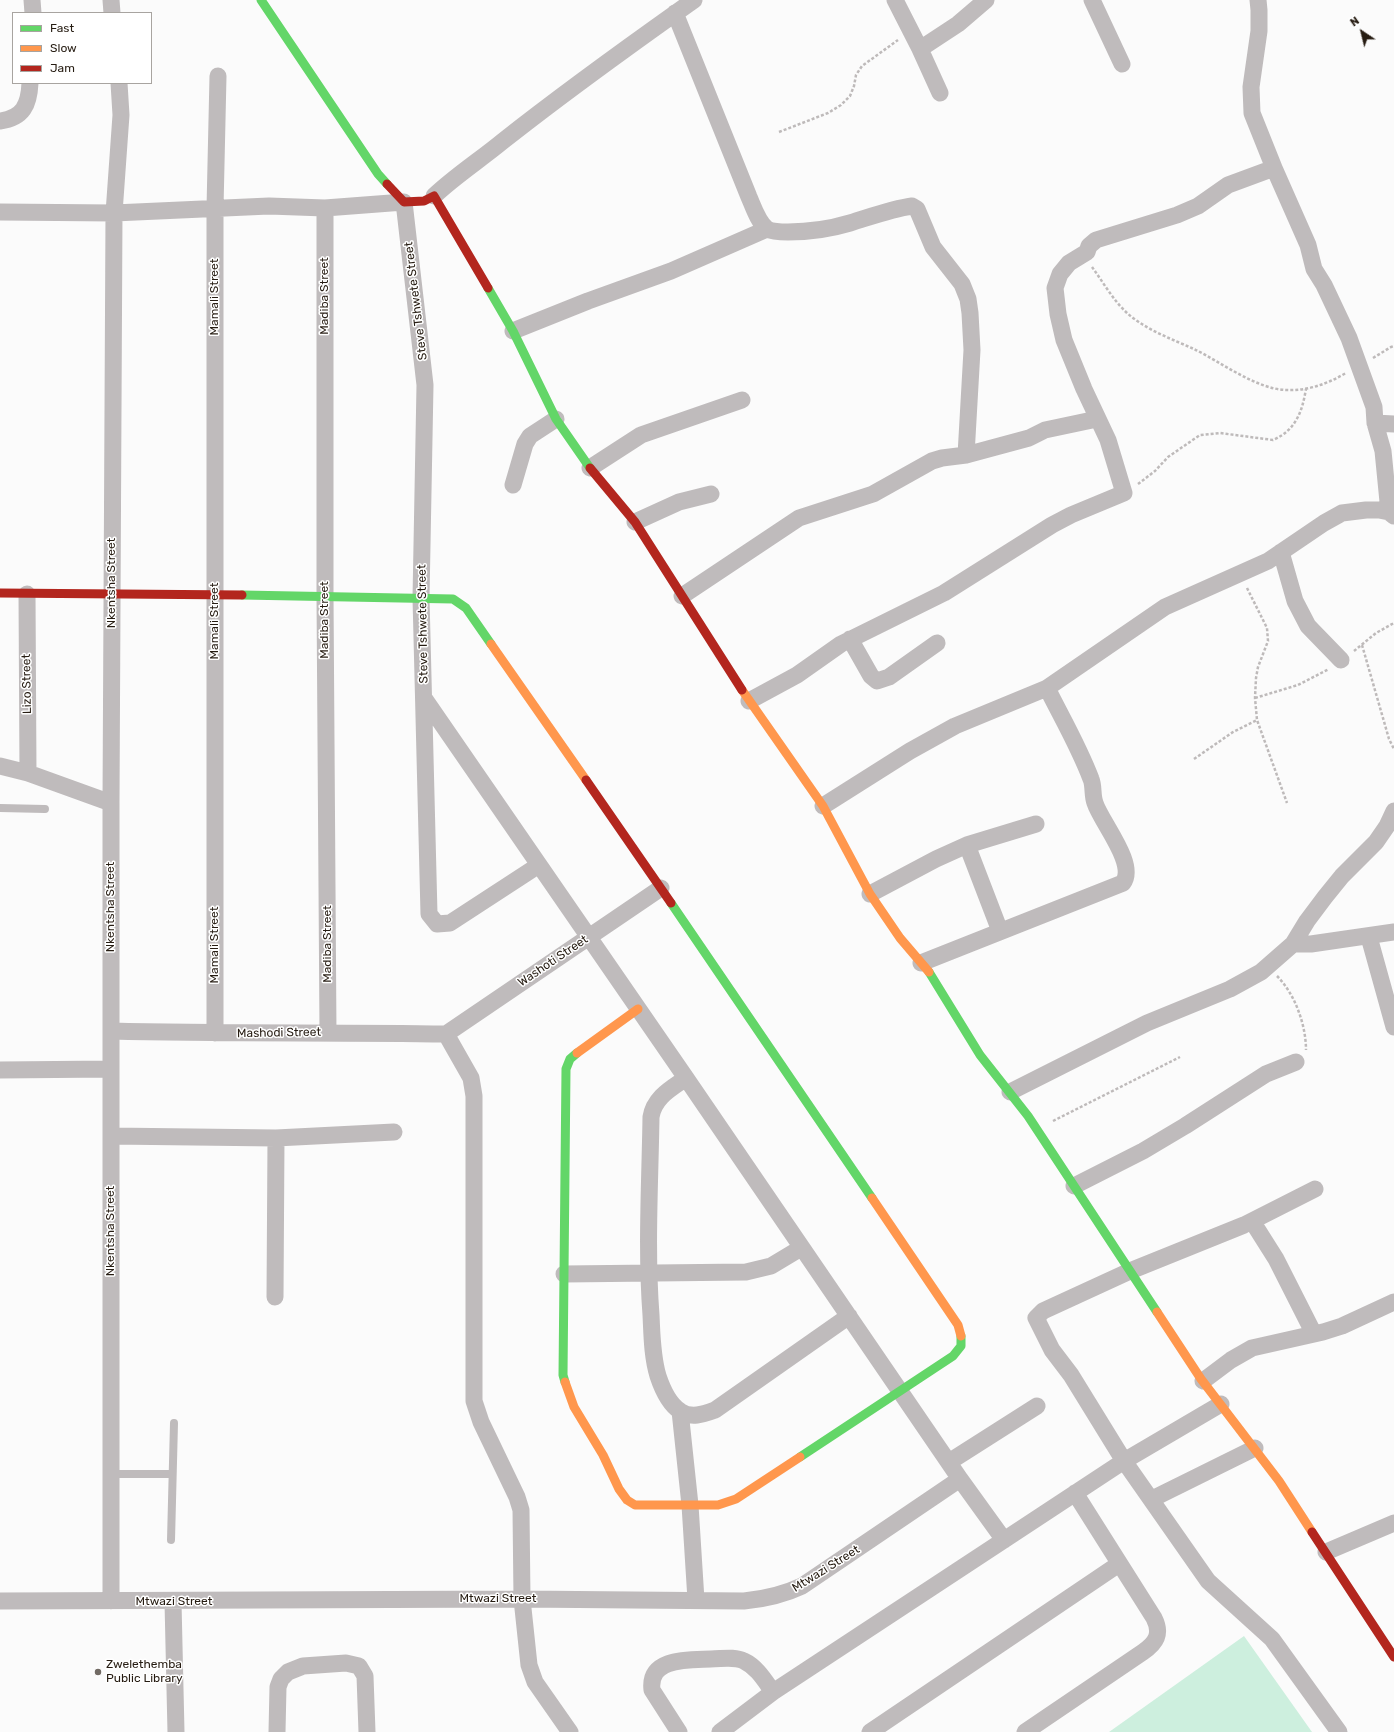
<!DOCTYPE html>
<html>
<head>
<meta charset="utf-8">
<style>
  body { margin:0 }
  #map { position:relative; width:1394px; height:1732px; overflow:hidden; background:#fbfbfb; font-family:Rubik,sans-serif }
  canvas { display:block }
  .legend { position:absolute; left:12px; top:12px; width:140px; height:72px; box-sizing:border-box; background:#fff; border:1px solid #a8a4a0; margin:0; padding:5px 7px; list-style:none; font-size:12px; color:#261c12 }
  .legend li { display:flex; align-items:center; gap:8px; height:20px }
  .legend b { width:20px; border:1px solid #a8a4a0 }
  .north { position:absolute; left:1342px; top:12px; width:40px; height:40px; -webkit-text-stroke:3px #fff; paint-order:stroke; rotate:325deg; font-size:11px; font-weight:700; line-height:16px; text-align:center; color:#261c12 }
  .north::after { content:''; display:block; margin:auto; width:14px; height:18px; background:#261c12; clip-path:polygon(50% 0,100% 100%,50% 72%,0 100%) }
</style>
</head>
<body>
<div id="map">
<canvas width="1394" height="1732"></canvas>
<ul class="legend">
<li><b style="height:5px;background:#63d668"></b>Fast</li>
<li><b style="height:5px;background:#ff974d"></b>Slow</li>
<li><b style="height:5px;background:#b3261e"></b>Jam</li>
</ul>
<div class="north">N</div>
</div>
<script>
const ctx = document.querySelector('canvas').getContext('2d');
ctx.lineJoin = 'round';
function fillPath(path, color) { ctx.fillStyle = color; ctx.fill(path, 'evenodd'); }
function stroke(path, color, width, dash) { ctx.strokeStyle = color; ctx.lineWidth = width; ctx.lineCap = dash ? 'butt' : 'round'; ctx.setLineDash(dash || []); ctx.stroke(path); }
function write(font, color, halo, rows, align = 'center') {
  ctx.font = font + ' Rubik,sans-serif'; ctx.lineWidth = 3; ctx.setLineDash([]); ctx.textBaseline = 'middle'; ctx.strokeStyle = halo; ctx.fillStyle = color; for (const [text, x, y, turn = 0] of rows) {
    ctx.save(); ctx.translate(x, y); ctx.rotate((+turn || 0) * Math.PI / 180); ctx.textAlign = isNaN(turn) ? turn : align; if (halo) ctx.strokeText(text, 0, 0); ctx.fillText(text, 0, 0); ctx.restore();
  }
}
const green = new Path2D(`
  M1244,1636L1312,1732H1109Z`);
const path = new Path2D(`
  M779,132L828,113L841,105L850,96L854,86L856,75L862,66L898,40
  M1092,267C1103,282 1113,300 1127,313C1146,330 1172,339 1194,349C1221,362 1256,389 1286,390C1308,391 1327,384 1346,373
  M1373,358L1391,347L1394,346
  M1138,484L1155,471L1168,457L1200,435L1220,433L1273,440C1296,430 1302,412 1306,389
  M1247,588L1267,628L1268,641L1258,667L1256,678L1255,698L1257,720L1287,803
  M1362,645L1389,739L1394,749
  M1354,651L1376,633L1394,623
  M1255,698L1298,685L1329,669
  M1194,759L1233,732L1257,720
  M1277,976C1295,994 1306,1025 1306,1050
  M1053,1121L1180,1057`);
const lane = new Path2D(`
  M0,808L45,809
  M110,1474H172
  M171,1540L174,1423`);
const street = new Path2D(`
  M32,0L33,13
  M111,0L112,13
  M895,0L920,49L940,93
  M1092,0L1122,64
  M675,13L749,197C753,206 758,222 767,229C773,232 782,232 788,232C809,232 830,229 850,223C870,217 891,209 912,206L917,209L933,247L962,284L968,299L970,313L972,350L966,455
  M920,49L958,24L986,0
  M0,121C23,118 29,105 30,83
  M1274,168L1308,245L1314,269L1324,285L1349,338L1374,407L1375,423L1383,451L1389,512
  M434,196C455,176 480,160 503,141C565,92 629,46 694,0
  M325,208V596L328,1032
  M0,212L114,213L269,206L325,208L404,202L425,385L421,598L429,914L437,924L450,923L539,865
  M513,331L588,301L671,271L767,229
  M1375,423L1394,424
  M590,468L641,435L742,400
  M513,485L525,444L530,436L556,419
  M635,522L679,502L711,494
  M1281,552L1295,601L1308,626L1341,660
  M27,594L28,773
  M682,596L799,518L873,494L932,461L942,458L966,455L1029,438L1045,430L1097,419
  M850,639L871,676L877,681L889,677L937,643
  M424,698L686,1078L960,1479L1004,1540
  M749,701L797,675L841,644L944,593L1052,525L1071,515L1124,493L1108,440L1084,389L1064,340L1058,314L1055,288L1060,274L1069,263L1087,252L1089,246L1096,240L1177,215L1198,206L1228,185L1274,168L1252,113L1251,87L1259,31V10L1258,0
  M0,766L28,773L111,803
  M823,806L910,751L955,726L1047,688L1165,607L1268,561L1324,523L1342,513L1366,510H1379L1389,512L1394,516
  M967,845L1000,931
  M870,894L936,859L967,845L1036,824
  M1369,937L1394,1027
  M1293,944H1311L1394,932
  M921,963L1123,883C1137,864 1101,822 1095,803C1092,795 1094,786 1091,779C1079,747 1062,718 1047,688
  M112,1031C223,1034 335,1032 446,1034
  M215,1033V208L218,76
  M446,1034L471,1078L474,1096V1401L481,1422L517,1497L521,1510L522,1599L529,1665L535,1682L570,1732
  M446,1034L661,888
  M0,1070L111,1069
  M686,1078C672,1088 654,1097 651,1117C650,1183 646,1249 651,1315C652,1335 652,1356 658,1376C662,1388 669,1404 680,1411C691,1419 704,1414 715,1410L849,1316
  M1010,1092L1147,1023L1230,989L1261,972L1293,944L1307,921L1325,897L1342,876L1376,842L1387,826L1394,811
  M111,1136L276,1138L394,1132
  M1074,1186L1143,1151L1185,1126L1266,1074L1296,1062
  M1315,1189L1244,1225L1130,1271L1043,1311L1036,1318L1052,1350L1071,1375L1124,1461L1208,1581L1272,1639L1339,1732
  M1252,1221L1276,1259L1314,1334
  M564,1274L746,1272L771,1266L801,1248
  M275,1297L276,1138
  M1203,1381L1231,1360L1252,1348L1323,1332L1342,1326L1394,1302
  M680,1411L690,1505L696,1600
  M949,1462L1037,1406
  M1152,1499L1255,1448
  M1326,1552L1394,1523
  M0,1601L522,1599L744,1601C765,1599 783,1595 802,1586L960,1479
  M111,1601V803L114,213L121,115L119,83
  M173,1602L176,1732
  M277,1732L278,1687L281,1679L288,1672L303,1666L346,1663L359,1666L365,1676L367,1732
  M679,1732L652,1690C648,1657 690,1660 711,1659C722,1659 734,1656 744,1661C757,1667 765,1681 773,1692
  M720,1732L773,1692L1004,1540L1124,1461L1221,1404
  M870,1732L1119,1564
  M1025,1732L1143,1652C1156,1643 1162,1634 1154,1618L1075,1493`);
const fast = new Path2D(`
  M261,0L378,174L387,184
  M488,288L513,331L556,419L590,468
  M242,595L453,599L466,608L491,644
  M671,903L872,1198
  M929,972L980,1055L1028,1116L1157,1312
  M565,1382L563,1375L566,1069L570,1059L577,1053
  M800,1457L953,1356L961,1346V1336`);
const slow = new Path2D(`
  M491,644L586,780
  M742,690L823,806L870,894L900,938L929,972
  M577,1053L638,1009
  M872,1198L958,1325L961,1336
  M1157,1312L1201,1379L1279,1481L1312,1532
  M565,1382L574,1407L603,1455L619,1489L627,1500L635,1505H718L736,1499L800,1457`);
const jam = new Path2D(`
  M387,184L404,202L424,201L434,196L488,288
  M590,468L635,522L742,690
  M0,593L242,595
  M586,780L671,903
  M1312,1532L1394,1657`);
const markers = [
  [98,1672,4,"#716a64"]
];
const streetNames = [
  ["Madiba Street",325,296,-90],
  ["Mamali Street",215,297,-90],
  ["Steve Tshwete Street",416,301,-97],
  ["Nkentsha Street",112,583,-90],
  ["Madiba Street",325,620,-90],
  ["Mamali Street",215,621,-90],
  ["Steve Tshwete Street",423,624,-91],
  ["Lizo Street",27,684,-91],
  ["Nkentsha Street",111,907,-90],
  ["Madiba Street",328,944,-90],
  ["Mamali Street",215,945,-90],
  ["Washoti Street",553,961,-34],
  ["Mashodi Street",279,1033,-1],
  ["Nkentsha Street",111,1231,-90],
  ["Mtwazi Street",826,1569,-32],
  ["Mtwazi Street",498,1599],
  ["Mtwazi Street",174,1602]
];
const poiNames = [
  ["Zwelethemba",106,1665],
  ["Public Library",106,1679]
];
fillPath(green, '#cdefde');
stroke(path, '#bebaba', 2.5, [3, 2]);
stroke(lane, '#bfbbbc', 8);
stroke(street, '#bfbbbc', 17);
stroke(fast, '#63d668', 9);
stroke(slow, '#ff974d', 9);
stroke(jam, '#b3261e', 9);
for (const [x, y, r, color] of markers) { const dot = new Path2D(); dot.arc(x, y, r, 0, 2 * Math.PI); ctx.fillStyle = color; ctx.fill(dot); stroke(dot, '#fff', 1.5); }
write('12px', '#261c12', '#fff', streetNames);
write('12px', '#261c12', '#fff', poiNames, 'left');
</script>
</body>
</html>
